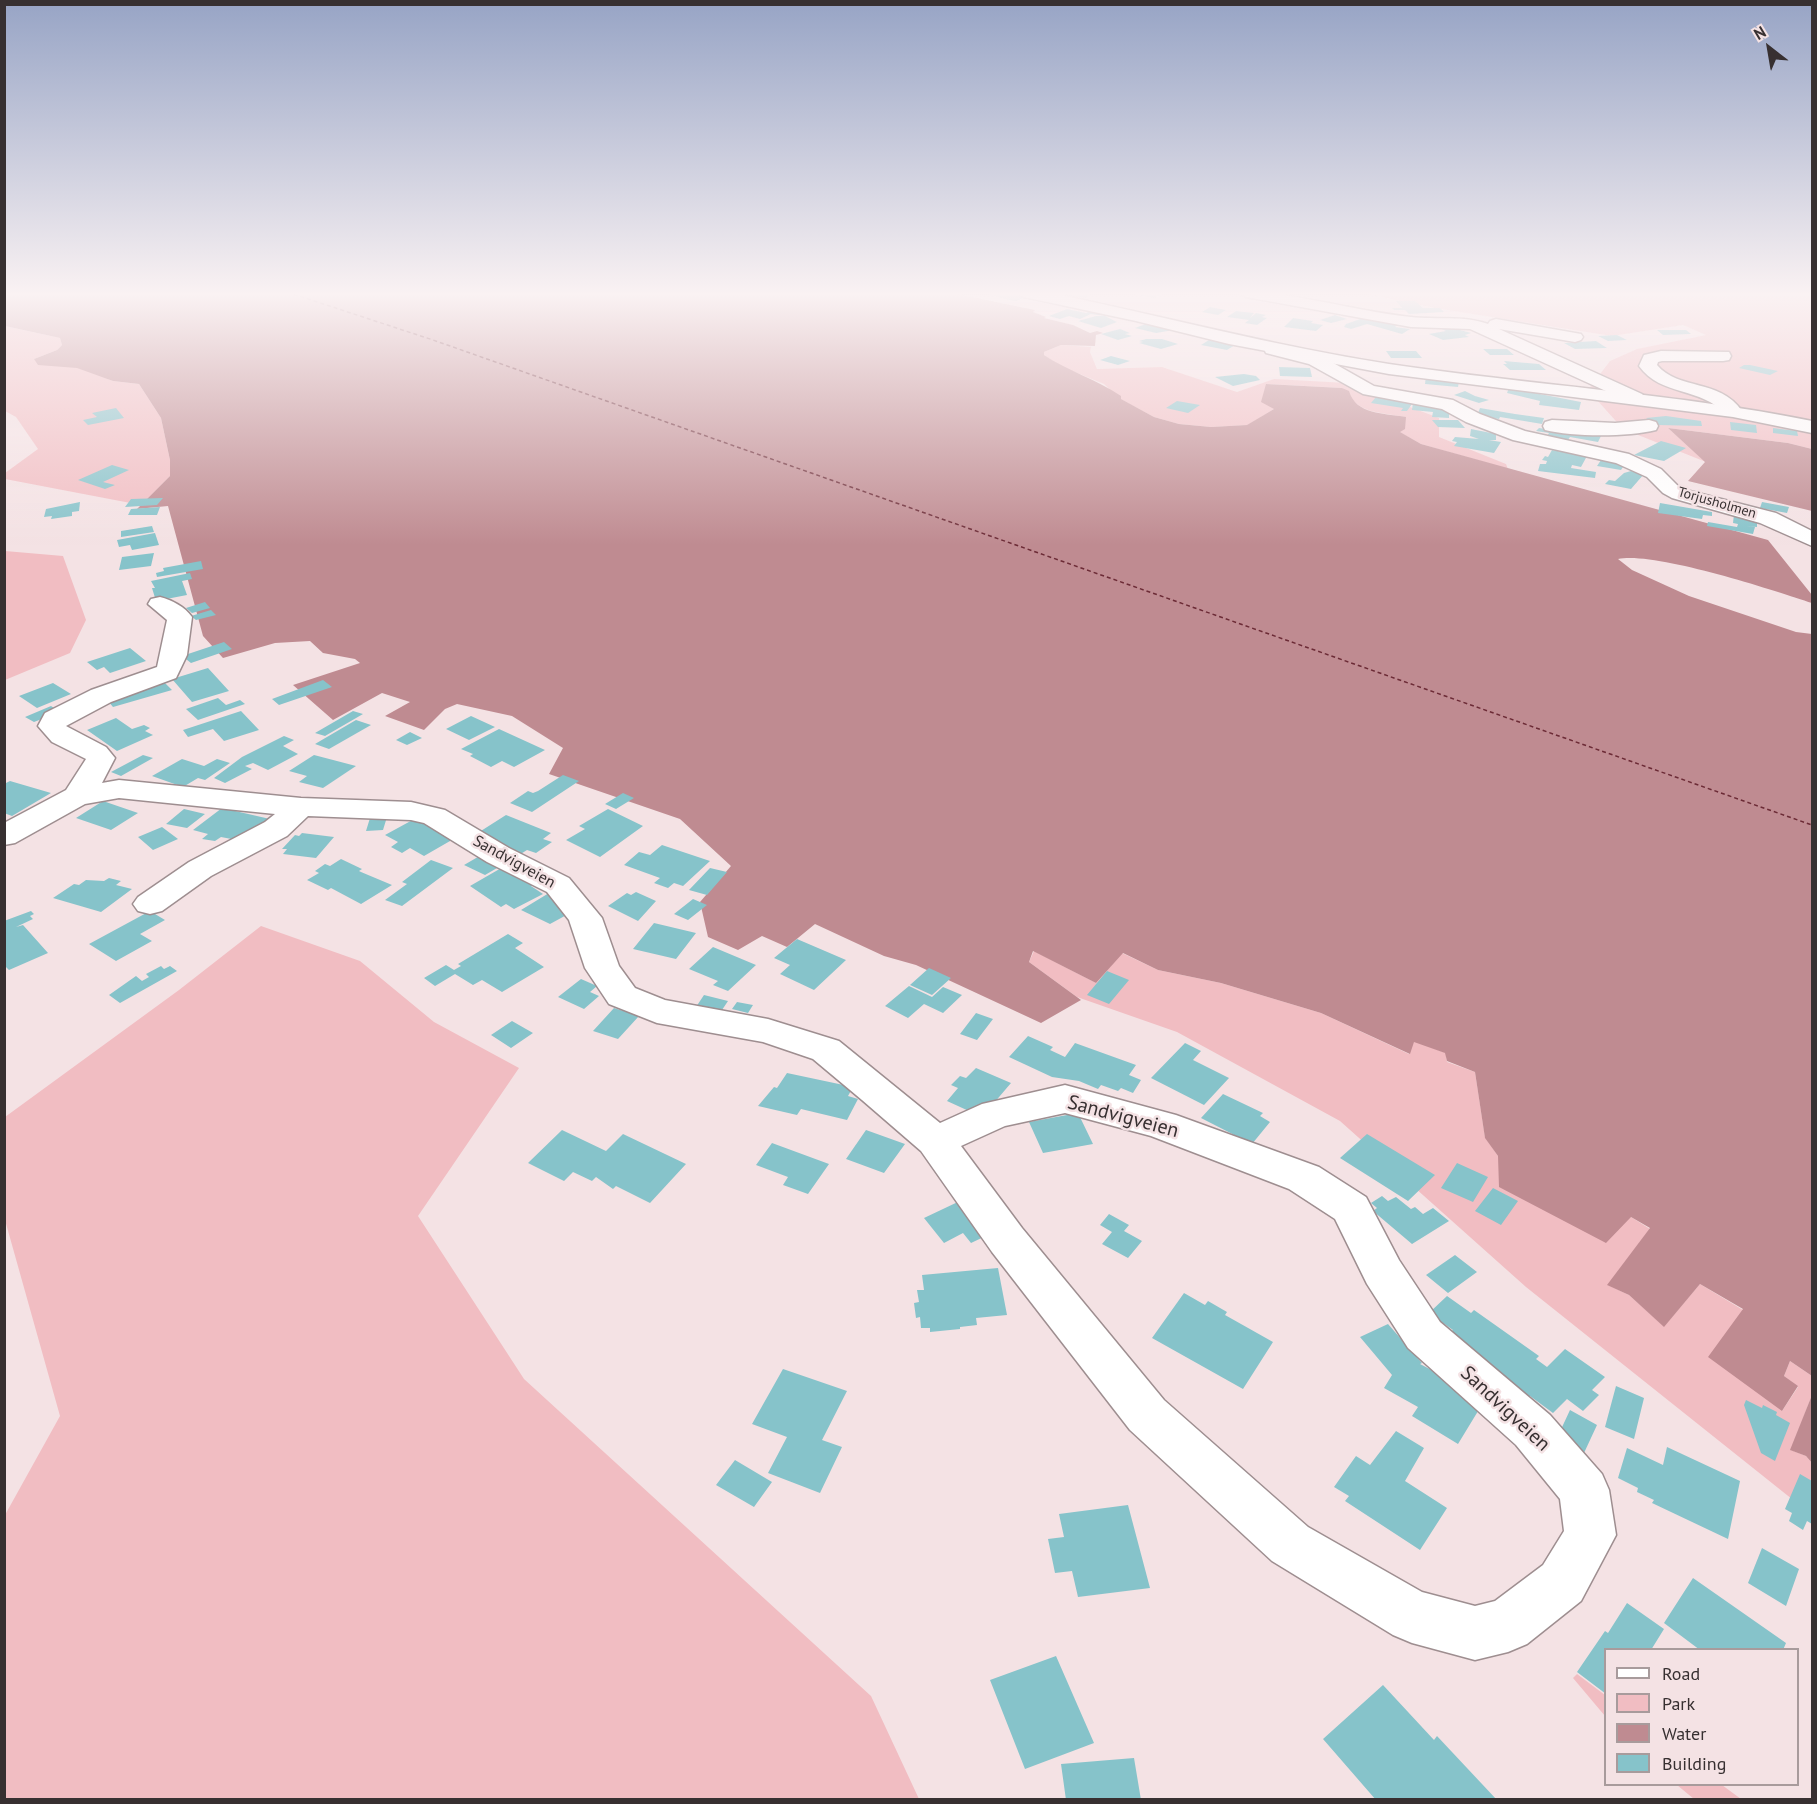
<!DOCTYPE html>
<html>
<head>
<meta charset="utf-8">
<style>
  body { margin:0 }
  #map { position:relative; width:1817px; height:1804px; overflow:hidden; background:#f4e2e4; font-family:"PT Sans",sans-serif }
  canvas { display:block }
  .frame { position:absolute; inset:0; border:6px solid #373031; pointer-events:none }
  .legend { position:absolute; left:1604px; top:1648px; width:195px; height:138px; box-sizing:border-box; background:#f4e2e4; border:2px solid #a89b9c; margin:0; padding:8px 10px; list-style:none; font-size:18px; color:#373031 }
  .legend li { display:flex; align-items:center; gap:12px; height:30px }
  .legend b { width:30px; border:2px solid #a89b9c }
  .north { position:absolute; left:1739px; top:18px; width:60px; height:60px; -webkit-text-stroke:4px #f4e2e4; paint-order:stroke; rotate:329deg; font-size:16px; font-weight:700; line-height:24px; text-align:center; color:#373031 }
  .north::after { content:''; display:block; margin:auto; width:21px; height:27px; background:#373031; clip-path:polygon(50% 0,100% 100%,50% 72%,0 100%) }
</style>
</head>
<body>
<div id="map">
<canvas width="1817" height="1804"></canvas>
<div class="frame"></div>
<ul class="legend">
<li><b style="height:8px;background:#fff"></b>Road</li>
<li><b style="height:16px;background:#f1bdc2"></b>Park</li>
<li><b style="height:16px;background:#bf8b91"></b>Water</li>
<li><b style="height:16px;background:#86c3ca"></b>Building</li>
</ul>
<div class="north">N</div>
</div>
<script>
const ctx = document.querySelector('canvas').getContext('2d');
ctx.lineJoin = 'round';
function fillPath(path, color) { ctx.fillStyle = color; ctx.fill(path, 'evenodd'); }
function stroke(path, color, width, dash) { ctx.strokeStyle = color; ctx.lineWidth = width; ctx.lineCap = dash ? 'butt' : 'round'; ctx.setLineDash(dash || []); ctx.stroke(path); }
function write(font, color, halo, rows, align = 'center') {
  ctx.font = font + ' "PT Sans",sans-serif'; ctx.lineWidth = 5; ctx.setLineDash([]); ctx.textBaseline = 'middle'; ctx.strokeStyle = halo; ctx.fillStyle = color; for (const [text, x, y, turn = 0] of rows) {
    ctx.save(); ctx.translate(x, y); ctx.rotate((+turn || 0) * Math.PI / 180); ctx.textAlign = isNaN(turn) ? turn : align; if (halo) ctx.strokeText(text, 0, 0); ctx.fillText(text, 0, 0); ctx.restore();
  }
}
const green = new Path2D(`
  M1358,292H1812V449L1788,443L1668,428L1706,462L1623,429L1588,390L1610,361L1637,349L1706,335L1683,325L1612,336L1435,308Z
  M5,326L60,338L62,345L57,350L34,359L89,370L113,381L139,384L161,418L170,460V476L141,505L5,479V473L38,449L16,417L5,411Z
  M1061,345L1091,347L1090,352L1097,369L1162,367L1237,392L1274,379L1347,383L1439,418V437L1506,464L1508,469L1421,444L1399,432L1405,417C1375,411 1361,415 1342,388L1267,384L1274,409L1248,425L1211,427L1179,424L1154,417L1120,399L1104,384L1060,366L1044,355V352Z
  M5,551L63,556L86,620L70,653L5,680Z
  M261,926L360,961L434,1022L519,1068L418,1216L524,1379L871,1696L919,1799H5V1515L60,1416L5,1220V1117L179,990Z
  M1034,951L1096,983L1122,953L1158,970L1221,983L1321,1013L1409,1054L1414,1041L1446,1053L1447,1062L1475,1072L1485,1137L1498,1156L1631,1217L1650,1229L1608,1285L1629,1295L1664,1326L1700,1284L1743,1310L1782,1411L1798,1387L1784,1376L1790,1361L1812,1376V1395L1791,1450L1806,1456L1812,1463V1515L1526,1287L1340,1121L1177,1032L1077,997L1029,962Z
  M1577,1674L1605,1695V1716L1573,1678Z
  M1677,1785H1722L1741,1799H1694Z`);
const water = new Path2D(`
  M4,292H948L1035,310L1033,312L1046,317L1044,318L1073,325L1090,333L1097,331L1103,333L1096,335L1095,346L1061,345L1044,352V355C1068,371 1096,379 1121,396V399L1154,417L1179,424L1211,427L1247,425L1274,409L1261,402L1266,384L1342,388L1349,391C1356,415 1384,413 1406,417L1405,429L1400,432L1421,444L1768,540L1812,595V603C1773,590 1654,551 1618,559L1632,570L1689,596L1796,632L1812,634V1376L1790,1361L1784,1376L1798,1386L1782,1411L1708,1357L1743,1309L1700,1284L1664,1327L1629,1295L1607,1285L1650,1228L1631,1217L1606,1243L1499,1187L1498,1156L1485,1138L1475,1072L1447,1061L1445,1053L1414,1042L1410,1054L1321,1013L1221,983L1158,970L1123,953L1096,983L1033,951L1029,962L1081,1000L1041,1023L916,965L884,956L815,924L787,947L762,936L738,950L708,937L700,902L731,866L680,819L549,774L563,748L512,716L457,704L445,709L424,730L385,716L410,702L382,693L333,720L293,685L360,663L355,659L323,653L310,641L275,643L223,658L203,636L168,506L137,509L170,476V460L161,418L139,384L113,381L77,368L38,365L34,359L57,350L62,345L60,338L5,326Z
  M1668,428L1788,443L1812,449V511L1688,481L1705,462Z
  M1812,1395V1463L1806,1456L1790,1450Z`);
const ferry = new Path2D(`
  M287,292L433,340L1812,825`);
const building = new Path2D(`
  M981,292H1017L1028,296L1016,301L1009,300Z
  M1073,292H1085L1091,293L1086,296L1089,297L1086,298L1067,295Z
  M1136,292H1166L1154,298L1132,294Z
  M1396,301H1415L1423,308H1440L1444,312L1409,314L1405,310H1394L1392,308H1402Z
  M1210,307L1226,310L1218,315L1202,312Z
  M1067,309L1086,313L1094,309L1124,315L1116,318L1105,316L1117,322L1101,328L1078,321L1096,316H1105L1091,314L1080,319L1069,316L1060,319L1049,316Z
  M1236,311L1254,313L1250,318L1256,313L1266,315L1262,317L1267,318L1257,325L1245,323L1249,320L1227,317Z
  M1335,315L1347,319L1331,323L1320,320Z
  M1293,318L1313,321L1311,323L1323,325L1316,331L1284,327Z
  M1363,318L1389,322L1398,325L1395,327L1410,329L1402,334L1367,324L1351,329L1344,327L1346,324Z
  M1151,322L1179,329L1156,333L1135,328Z
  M1456,325L1466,329L1460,330L1471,333L1465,335L1469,337L1443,340L1429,334L1446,331L1437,327Z
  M1120,329L1130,333L1125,334L1132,336L1118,340L1101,334Z
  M1657,330H1686L1691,334L1663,335Z
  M1617,335L1627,340L1608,341L1598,336Z
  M1146,339H1162L1178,344L1161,349L1139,343L1143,342L1139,341Z
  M1209,340L1235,345L1227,350L1201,345Z
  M1596,341L1607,348L1575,349L1564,343Z
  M1483,349H1507L1514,355H1490Z
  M1386,351H1416L1422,358H1391Z
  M1111,356L1130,361L1118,365L1100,360Z
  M1504,361L1539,364L1546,370H1510L1503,364H1507Z
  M1744,365H1750L1778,371L1770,375L1739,368Z
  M1279,367L1310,368L1312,377L1280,376Z
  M1244,374L1256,376L1260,380L1233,386L1215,377Z
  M1426,376L1459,381L1458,387L1425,384Z
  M1509,388L1581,402L1579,410L1539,405L1540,401L1507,393Z
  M1465,391L1475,396L1489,400L1479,403L1454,395Z
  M1376,397L1409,401L1408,403L1412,404L1407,411H1401L1403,408L1371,403Z
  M1177,401L1200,405L1188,413L1166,408Z
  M1413,402L1444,405V411L1449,413V418L1432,417L1433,412L1412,410Z
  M116,408L124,418L88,425L83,420L97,417L92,413Z
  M1480,408L1515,414L1544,418L1542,424L1500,417L1499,419L1477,416Z
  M1666,416L1701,421L1702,426L1658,425L1646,418Z
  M1432,420H1458L1465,428L1438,427Z
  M1730,422L1756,425L1757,433L1731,430Z
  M1539,428L1558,431L1602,434L1598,442L1570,437L1565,444L1544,441L1549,433L1536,431Z
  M1773,428L1797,431L1798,436L1773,433Z
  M1471,429L1496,434V440H1489L1501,442L1494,453L1454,446L1457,442L1452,441L1455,437L1479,439L1470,436Z
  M1661,441L1686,448L1664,461L1634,455Z
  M1552,450L1587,456L1581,467L1572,465L1571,468L1596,472L1595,478L1538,471L1540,464H1546L1547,461L1542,460L1545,456L1548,457Z
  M1601,460L1608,461L1625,464L1621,470L1597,466Z
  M112,465L129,470L103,482L115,485L105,489L78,480Z
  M1631,471L1644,474L1631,489L1605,484L1609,480L1615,481L1624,473Z
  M163,498L157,505L125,507L131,499Z
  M80,502L79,511L72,512V516L51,519L52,516L44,517L46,509Z
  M1762,502L1789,507L1787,513L1760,508Z
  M1660,503L1712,512V516L1703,515L1702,519L1658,513Z
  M160,507L157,515H128L131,509Z
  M1734,514L1754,519V522H1757V527L1746,526L1755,527L1753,534L1707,526L1708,522L1737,527L1738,524L1733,523Z
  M152,526L154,532L121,537V531Z
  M155,533L159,545L132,550L130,545L119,547L117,540Z
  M154,553L151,566L119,570L122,557Z
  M201,561L203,569L157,577L156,573L164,571L163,568Z
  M190,573L192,579L182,581L187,595L156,601L152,588H155L151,581Z
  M205,602L210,608L192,613L186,608Z
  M211,610L216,615L196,620L191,616Z
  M224,642L232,649L191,663L182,656Z
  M130,648L146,661L110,673L104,667L97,670L87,662Z
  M208,668L229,691L192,702L172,679Z
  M161,679L172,690L113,707L108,701Z
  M323,680L332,687L279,705L272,699Z
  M53,683L71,694L37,708L19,696Z
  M218,698L226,705L240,700L245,704L198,720L186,709Z
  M51,706L60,712L34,722L25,717Z
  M241,711L259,730L224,741L213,729L188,737L183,730Z
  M353,711L363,714L325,736L315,733Z
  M471,716L495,727L469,740L446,729Z
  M116,718L132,729L144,725L150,728L145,731L153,735L117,751L87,730Z
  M356,720L371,725L329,749L315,744Z
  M499,729L545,750L514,767L502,761L491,767L470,756L473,754L461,749Z
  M410,732L422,738L407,745L396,740Z
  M284,736L294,740L283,746L298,754L268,770L253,763L245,766L252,769L225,783L214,778L242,757Z
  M143,755L153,758L121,776L111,772Z
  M314,755L356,766L323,788L299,782L307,776L289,771Z
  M182,759L204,766L217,759L230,763L205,780L198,778L183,787L152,776Z
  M563,775L579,781L532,812L510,803L528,791L533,793L538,791Z
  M10,781L51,793L12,816L4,813V784Z
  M623,793L634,798L616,809L605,804Z
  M103,801L138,813L111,830L76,818Z
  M222,808L270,819L242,841L221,837L215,841L202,839L208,834L193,830Z
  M184,809L205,814L187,828L166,824Z
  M608,809L643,826L600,857L566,840L585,829L579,826Z
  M506,815L551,833L543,839L552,842L536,853L527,850L519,855L473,836Z
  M387,817L383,830L366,831L370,818Z
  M418,817L457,837L424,856L410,848L402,853L391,847L398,842L385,835Z
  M162,827L178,839L153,850L138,837Z
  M302,833L334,837L316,858L283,854L287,849H282L295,835L299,836Z
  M662,845L710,861L683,886L674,883L668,888L654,883L660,878L624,865L639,852L650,855Z
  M483,854L504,864L485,875L464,865Z
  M341,859L362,869L359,871L361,872L392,885L361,904L331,888L328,890L307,880L319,873L315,871L325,864L330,866Z
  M431,860L453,868L402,906L385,900L407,884L402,882Z
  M503,867L523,880L527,878L535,883L531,886L543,894L514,909L506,904L501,907L470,886Z
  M710,868L727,872L707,895L689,890Z
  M109,878L121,881L116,885L132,889L101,912L53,898L74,884L79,885L86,880L104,881Z
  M636,892L656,901L638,921L608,906L627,893L631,895Z
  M549,893L572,912L550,924L521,910Z
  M693,899L707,905L688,920L674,914Z
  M31,911L34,914L30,916L33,919L16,927L23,925L48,953L9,970L4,965V921Z
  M150,911L165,920L140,934L152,941L116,961L89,944Z
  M654,923L696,933L676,959L633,949Z
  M508,934L523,943L515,948L544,967L502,992L482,980L473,985L455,974L435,986L424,978L446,965L454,970L461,966L458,964Z
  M797,939L846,960L814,990L780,974L790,965L774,958Z
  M713,947L756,965L728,991L713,985L718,981L689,969Z
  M161,966L164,969L170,966L177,971L120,1003L109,995L136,976L142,981L149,977L146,974Z
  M929,968L951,978L932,995L910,985Z
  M1107,971L1129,980L1109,1004L1087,995Z
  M581,979L597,986L590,992L599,996L584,1009L558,997Z
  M909,986L932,997L943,987L962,995L943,1013L924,1004L908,1018L885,1006Z
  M704,995L728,1001L720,1013L696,1007Z
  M737,1002L753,1005L748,1013L732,1009Z
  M614,1008L639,1016L618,1039L593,1031Z
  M976,1013L993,1019L977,1040L960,1034Z
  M512,1021L533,1033L511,1048L491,1035Z
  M1028,1036L1053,1047L1050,1050L1065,1057L1075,1043L1136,1065L1129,1075L1141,1080L1133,1093L1121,1088L1118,1091L1101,1085L1098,1089L1079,1081L1052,1077L1009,1057Z
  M1185,1043L1201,1051L1193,1060L1229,1078L1204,1105L1151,1078Z
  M976,1068L1011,1083L982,1117L947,1101L958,1088L951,1085L960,1076L966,1078Z
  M787,1073L853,1087L848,1096L858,1099L847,1120L801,1109L797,1115L758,1106L774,1087L777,1088Z
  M1223,1094L1263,1113L1260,1116L1270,1122L1252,1144L1201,1118Z
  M1078,1113L1093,1144L1043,1153L1029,1122Z
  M562,1130L606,1151L623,1134L686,1164L650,1203L616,1186L613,1189L596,1177L592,1181L573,1172L564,1181L528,1163Z
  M866,1130L905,1144L884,1173L846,1159Z
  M1367,1134L1435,1175L1408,1201L1340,1158Z
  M772,1143L829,1164L808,1194L783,1185L788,1177L756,1165Z
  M1457,1163L1488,1177L1473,1202L1441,1188Z
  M1493,1188L1518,1201L1501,1225L1475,1211Z
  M1382,1196L1388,1201L1396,1197L1411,1209L1415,1207L1423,1214L1433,1208L1449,1221L1412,1244L1373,1211L1377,1208L1371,1203Z
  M962,1200L990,1234L971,1243L963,1233L944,1243L924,1218Z
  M1109,1214L1129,1225L1124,1231L1142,1241L1128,1258L1102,1244L1112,1232L1100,1225Z
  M1455,1255L1477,1272L1448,1293L1426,1275Z
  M998,1268L1007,1315L976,1318L977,1325L960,1327V1329L930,1332V1328H921L920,1317L916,1318L914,1303L919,1302L917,1290H924L922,1275Z
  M1184,1293L1205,1305L1208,1301L1227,1312L1225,1315L1273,1342L1243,1389L1152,1338Z
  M1447,1296L1471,1313L1474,1310L1539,1356L1536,1359L1547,1367L1565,1349L1605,1377L1592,1390L1599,1395L1583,1411L1567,1399L1553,1413L1530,1396L1527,1399L1447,1336L1453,1330L1429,1313Z
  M1388,1324L1422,1363L1420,1364L1486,1398L1458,1444L1412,1416L1418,1407L1384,1388L1392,1375L1360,1337Z
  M783,1369L847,1391L822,1440L842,1447L820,1493L768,1473L787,1437L752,1424Z
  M1616,1386L1644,1398L1634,1439L1605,1427Z
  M1746,1400L1762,1408L1763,1405L1777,1412L1776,1415L1790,1423L1775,1461L1761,1453L1744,1405Z
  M1570,1410L1597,1425L1584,1453L1557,1438Z
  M1396,1431L1424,1448L1405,1481L1447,1508L1420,1550L1345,1501L1349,1496L1334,1487L1356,1456L1370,1465Z
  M1667,1447L1740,1481L1728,1539L1652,1503L1654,1500L1637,1492L1638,1488L1618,1478L1627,1448L1663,1465Z
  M735,1460L772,1482L754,1507L716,1485Z
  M1800,1474L1812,1481V1524L1807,1521L1803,1530L1789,1521L1792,1513L1785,1509Z
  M1128,1505L1150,1588L1078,1597L1072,1571L1055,1573L1048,1539L1064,1537L1059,1514Z
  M1762,1548L1799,1569L1786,1606L1748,1583Z
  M1693,1578L1786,1643L1783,1650H1700L1664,1623Z
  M1627,1603L1664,1629L1651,1650H1606V1694L1577,1672L1605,1631L1608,1633Z
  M1056,1656L1094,1743L1025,1769L990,1680Z
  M1383,1685L1434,1740L1437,1736L1497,1800H1376L1323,1739Z
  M1134,1758L1141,1800H1066L1061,1764Z`);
const street = new Path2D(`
  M1239,292C1297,292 1353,311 1411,317C1437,320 1463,315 1488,324L1490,321L1496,319L1581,334L1583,337L1581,340L1575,342L1499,329L1642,394L1645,398L1642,402H1630L1470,329L1411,327L1246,297Z
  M1272,344L1321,356L1374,386L1453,400L1480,414L1525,431L1629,454L1661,469L1677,485L1686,490L1776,513L1812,531V546L1760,523L1672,498L1663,493L1647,477L1616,463L1513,440L1466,422L1442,409L1363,394L1309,364L1266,353L1264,349L1266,345Z
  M1661,351L1729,352L1731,356L1729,360L1723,361H1662L1658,362L1657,365C1679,391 1719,378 1742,411L1740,415H1726C1701,386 1661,397 1639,366L1644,355Z
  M1552,420L1615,423L1649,420L1656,422L1658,426L1656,430C1628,437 1573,437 1545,430L1543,426L1545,422Z
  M160,597C172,600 185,607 192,617L187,655L176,678L111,702L66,726L106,747L115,758L102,783L119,780L301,798L411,802L445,810L509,848L569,878L602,918L619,966L635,988L665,1000L768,1019L839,1041L940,1123L982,1104L1065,1085L1176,1115L1319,1167L1366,1197L1399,1260L1440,1322L1550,1415L1602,1474L1609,1490L1616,1535L1581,1601L1527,1644L1508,1652L1475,1660L1412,1643L1393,1635L1272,1561L1130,1430L992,1252L921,1151L862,1100L813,1059L763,1042L657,1023L609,1004L585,968L569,920L547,892L487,862L424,823L411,820L308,816L287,836L211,876L162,911L150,914L138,911L133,904L138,897L189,862L265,822L275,814L119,798L85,804L15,843L4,845V823L66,790L86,759L52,742L38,726L45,713L91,690L157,667L167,620L148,604L151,599ZM1065,1113L1151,1136L1289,1189L1335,1219L1367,1284L1408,1348L1516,1445L1560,1499L1564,1531L1543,1565L1495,1601L1475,1606L1422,1592L1308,1527L1164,1400L1022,1228L961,1146L1005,1126Z`);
const secondary = new Path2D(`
  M1017,292H1047C1161,316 1274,346 1389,364C1530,385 1673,393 1812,421V433L1733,417L1389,374L1229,344L1136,321L1024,297Z`);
const farStreetnames = [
  ["Torjusholmen",1717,503,16]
];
const streetNames = [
  ["Sandvigveien",514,862,29]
];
const nearStreetnames = [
  ["Sandvigveien",1123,1117,15],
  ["Sandvigveien",1505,1409,43]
];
fillPath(green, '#f1bdc2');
fillPath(water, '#bf8b91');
stroke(ferry, '#6c2b36', 1.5, [4, 3]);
fillPath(building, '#86c3ca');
stroke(street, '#9e8e90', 3);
stroke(secondary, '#9e8e90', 3);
fillPath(street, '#fff');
fillPath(secondary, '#fff');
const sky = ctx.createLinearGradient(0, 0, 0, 545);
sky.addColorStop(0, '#97a4c5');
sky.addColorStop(0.54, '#faf2f3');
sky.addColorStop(1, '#faf2f300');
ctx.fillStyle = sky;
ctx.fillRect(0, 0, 1817, 545);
write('14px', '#373031', '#f4e2e4', farStreetnames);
write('16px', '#373031', '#f4e2e4', streetNames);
write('20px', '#373031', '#f4e2e4', nearStreetnames);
</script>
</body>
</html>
